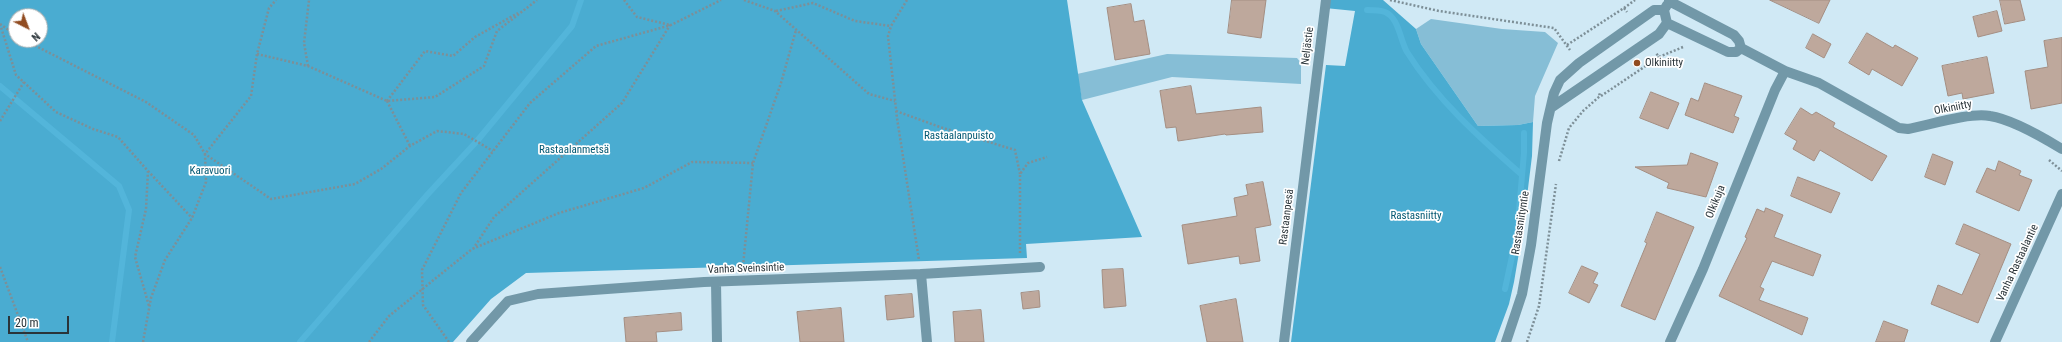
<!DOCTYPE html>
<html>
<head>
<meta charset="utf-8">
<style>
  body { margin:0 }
  #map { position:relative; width:2062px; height:342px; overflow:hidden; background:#d0e9f5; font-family:"Roboto Condensed",sans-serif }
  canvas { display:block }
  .north { position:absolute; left:8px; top:8px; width:40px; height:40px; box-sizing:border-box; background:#fff; border:1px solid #aaaeb0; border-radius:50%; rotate:138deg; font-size:11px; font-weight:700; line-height:16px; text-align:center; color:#2a3439 }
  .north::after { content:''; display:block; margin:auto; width:14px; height:18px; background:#914c21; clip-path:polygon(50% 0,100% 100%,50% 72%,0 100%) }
  .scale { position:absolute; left:8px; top:316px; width:61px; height:18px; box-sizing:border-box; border:2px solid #2a3439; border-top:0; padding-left:5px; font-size:12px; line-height:14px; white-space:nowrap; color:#2a3439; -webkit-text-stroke:3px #fff; paint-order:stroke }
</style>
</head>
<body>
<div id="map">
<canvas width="2062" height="342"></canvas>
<div class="north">N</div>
<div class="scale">20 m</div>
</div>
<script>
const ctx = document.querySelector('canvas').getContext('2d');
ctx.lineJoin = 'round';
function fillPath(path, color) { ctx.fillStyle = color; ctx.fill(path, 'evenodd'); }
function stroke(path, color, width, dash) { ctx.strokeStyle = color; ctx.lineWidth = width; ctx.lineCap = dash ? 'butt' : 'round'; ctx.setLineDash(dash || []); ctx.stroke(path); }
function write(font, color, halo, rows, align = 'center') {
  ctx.font = font + ' "Roboto Condensed",sans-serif'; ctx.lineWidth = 3.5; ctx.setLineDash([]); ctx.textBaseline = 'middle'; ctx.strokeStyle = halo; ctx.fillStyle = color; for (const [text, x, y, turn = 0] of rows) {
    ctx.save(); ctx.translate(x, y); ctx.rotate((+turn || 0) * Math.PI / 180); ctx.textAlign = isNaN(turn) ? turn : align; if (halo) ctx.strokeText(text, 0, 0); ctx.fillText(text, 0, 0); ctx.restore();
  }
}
const green = new Path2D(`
  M1431,19L1502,29L1545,32L1558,43L1535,96L1533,122L1518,125L1478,126L1421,44L1416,29Z
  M1167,54L1297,58L1301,63V84L1172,77L1082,100L1077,74Z`);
const forest = new Path2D(`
  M0,0H1067L1082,100L1142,237L1026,244L1027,258L526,273L491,299L453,342H0ZM16,16H40V40H16Z
  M1329,0H1383L1416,29L1421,44L1478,126L1518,125L1533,122L1532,156L1523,229L1514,282L1509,304L1495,342H1291L1326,65L1345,66L1355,11L1325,8Z`);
const stream = new Path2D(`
  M1367,10C1372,10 1380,10 1385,12C1399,18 1400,40 1407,52C1437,100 1480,138 1522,175
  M0,86L119,186L129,210L112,342
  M1505,289L1517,233L1524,153V133
  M300,342L428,194L477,141L572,26L581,0`);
const building = new Path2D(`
  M1232,0H1266L1261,38L1228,33Z
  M1770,0H1830L1819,23Z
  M2000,0H2020L2025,20L2005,24Z
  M1131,4L1134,22L1144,20L1150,54L1115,60L1107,8Z
  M1997,11L2002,31L1978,37L1973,17Z
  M1867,33L1893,48L1895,45L1918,58L1902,86L1872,69L1869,75L1849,63Z
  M1813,34L1831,44L1824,58L1806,48Z
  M2062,38V103L2031,109L2025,71L2048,67L2044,41Z
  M1987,57L1994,93L1963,99L1962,93L1948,96L1942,66Z
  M1705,83L1742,96L1734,116L1739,118L1733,133L1685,115L1691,98L1698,101Z
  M1191,86L1196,114L1261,107L1263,132L1226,135L1225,134L1178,141L1176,127L1166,128L1160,91Z
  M1651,92L1679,103L1668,129L1640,118Z
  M1801,108L1812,115L1816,112L1835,123L1833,127L1887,156L1872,181L1820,150L1814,161L1793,149L1797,141L1785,134Z
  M1691,153L1718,163L1706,197L1667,188L1669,183L1635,167L1687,165Z
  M1933,154L1953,162L1945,185L1925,177Z
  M1999,161L2021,171L2019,175L2032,180L2019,211L1976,192L1987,168L1995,171Z
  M1798,177L1840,193L1831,213L1791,196Z
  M1263,182L1271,225L1255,228L1260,261L1240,264L1239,256L1188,264L1182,225L1237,216L1234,198L1248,195L1246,185Z
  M1766,208L1783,215L1774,237L1821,255L1813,276L1772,261L1760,287L1764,289L1759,300L1808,318L1802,335L1719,296L1747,238L1745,237L1757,209L1764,212Z
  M1657,212L1694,227L1655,320L1621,306L1647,243L1645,242Z
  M1964,224L2011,244L1978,323L1931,304L1938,285L1962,295L1980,254L1956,244Z
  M1582,266L1598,273L1593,283L1598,285L1589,303L1569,293Z
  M1123,269L1126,306L1104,308L1102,270Z
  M1039,291L1040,307L1023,309L1021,293Z
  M912,294L914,317L887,320L885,296Z
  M1236,299L1243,342H1207L1200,306Z
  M841,308L844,342H800L797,312Z
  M981,310L984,342H955L953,312Z
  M681,313L682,330L656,332L657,342H626L624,318Z
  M1884,321L1908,330L1904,342H1876Z`);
const path = new Path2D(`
  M624,0L637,17L670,25
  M744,0L775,11L869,94L895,101
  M907,0L891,26L888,36L897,118L919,260
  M1390,0L1439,11L1554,28L1570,50
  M1624,8L1635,0
  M776,11L813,3L855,21L891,26
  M0,24L16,75L56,112L93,129L118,137L148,171L146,209L135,257L149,306
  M0,24L16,35
  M24,40L146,102L194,135L205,154L271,199L355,184L381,169L410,146L437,131L464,134L493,151
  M1567,45L1624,8L1627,12
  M257,54L308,66L387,101L435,97L484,66L497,31L537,0
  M1659,57L1683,47
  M308,66L304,43L309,0
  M1601,96L1659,57L1656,53
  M387,101L425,51L453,56L475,37L518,13
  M387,101L410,146
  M896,111L940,127L1015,150L1020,174
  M0,121L24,82
  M2049,160L2062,171
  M1559,161L1569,128L1583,111L1600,96L1599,93
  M148,171L192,218
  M473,249L494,217L622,103L670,25
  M1020,253V174L1028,163L1047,157
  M743,266L753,163L781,83L796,30
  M0,267L28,342
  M143,342L151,298L165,260L192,218L206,182L205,154L251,96L257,54L269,8L276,0
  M369,342L389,316L472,249L559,213L644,188L692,162L753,163
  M449,342L423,305L422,270L461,193L530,103L596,46L671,25L721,0
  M1527,342L1539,306L1556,184`);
const minor = new Path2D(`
  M1669,1L1734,35L1739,41L1741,48L1785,71L1819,83L1899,128L1908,129C1929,125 1970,112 1990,116C2010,119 2044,138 2062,149
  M1667,23L1728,52H1736L1741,48
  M1552,107L1659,34L1667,23L1664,10L1667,5
  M921,274L927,342
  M716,282L717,342
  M471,342L508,301L538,294L704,282L921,274L1040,267
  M1284,342L1326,0
  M1506,342L1522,294L1531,245L1547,123L1554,93L1560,80L1579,63L1654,10H1664
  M1670,342L1703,269L1775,90L1785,71
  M1995,342L2062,194`);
const markers = [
  [1637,63,4,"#914c21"]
];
const streetNames = [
  ["Neljästie",1308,46,-83],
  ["Olkiniitty",1953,108,-11],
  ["Olkikuja",1716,202,-68],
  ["Rastaanpesä",1287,217,-83],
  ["Rastasniityntie",1521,223,-81],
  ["Vanha Rastaalantie",2018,263,-65],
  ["Vanha Sveinsintie",746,269,-2]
];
const poiNames = [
  ["Olkiniitty",1645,63]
];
const parkNames = [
  ["Rastaalanpuisto",959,136],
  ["Rastaalanmetsä",574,150],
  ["Karavuori",210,171],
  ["Rastasniitty",1416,216]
];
fillPath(green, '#86bed6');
fillPath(forest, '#4aacd1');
stroke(stream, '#53b5da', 6);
fillPath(building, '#bea89c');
stroke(building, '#a48e82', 1);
stroke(path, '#7d8f97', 2.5, [2, 2]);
stroke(minor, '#7298a8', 10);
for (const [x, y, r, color] of markers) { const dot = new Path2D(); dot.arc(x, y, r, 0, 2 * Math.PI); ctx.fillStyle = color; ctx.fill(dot); stroke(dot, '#fff', 1.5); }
write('11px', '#2a3439', '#fff', streetNames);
write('11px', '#2a3439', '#fff', poiNames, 'left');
write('11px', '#035872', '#fff', parkNames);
</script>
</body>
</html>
